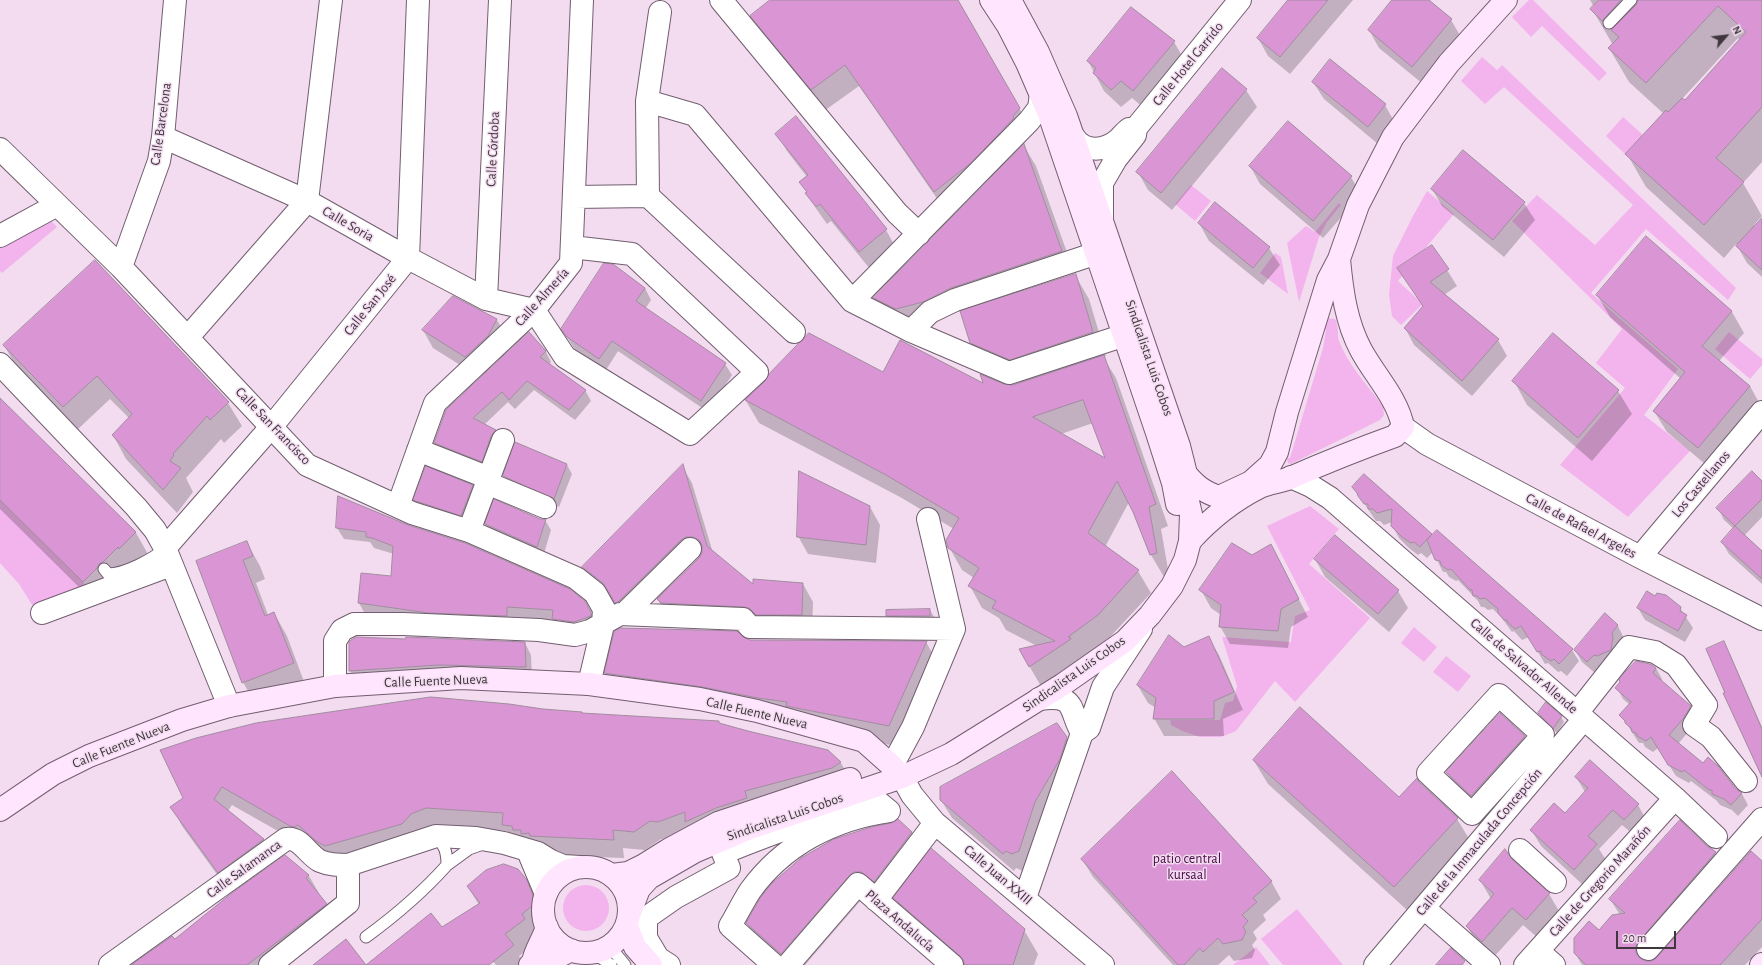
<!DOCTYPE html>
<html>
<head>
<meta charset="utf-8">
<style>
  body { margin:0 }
  #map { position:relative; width:1762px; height:965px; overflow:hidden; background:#f3dcf0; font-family:"Alegreya Sans",sans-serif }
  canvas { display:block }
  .north { position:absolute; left:1706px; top:16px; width:40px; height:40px; -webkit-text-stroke:3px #f3dcf0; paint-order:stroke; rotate:62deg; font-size:11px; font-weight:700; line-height:16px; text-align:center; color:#3f363e }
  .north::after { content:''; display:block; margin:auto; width:14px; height:18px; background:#3f363e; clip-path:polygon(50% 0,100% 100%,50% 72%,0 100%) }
  .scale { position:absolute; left:1616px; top:931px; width:60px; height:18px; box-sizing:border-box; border:2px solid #3f363e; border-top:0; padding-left:5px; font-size:12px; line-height:14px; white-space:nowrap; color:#3f363e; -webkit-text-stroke:3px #f3dcf0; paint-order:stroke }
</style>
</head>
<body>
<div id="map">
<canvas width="1762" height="965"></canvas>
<div class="north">N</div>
<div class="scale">20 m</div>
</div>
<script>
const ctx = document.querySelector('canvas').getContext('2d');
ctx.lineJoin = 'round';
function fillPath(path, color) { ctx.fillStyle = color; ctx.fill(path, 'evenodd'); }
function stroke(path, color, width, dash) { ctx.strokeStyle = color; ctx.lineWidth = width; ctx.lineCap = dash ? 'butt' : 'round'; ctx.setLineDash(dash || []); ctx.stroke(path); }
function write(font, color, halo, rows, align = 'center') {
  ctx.font = font + ' "Alegreya Sans",sans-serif'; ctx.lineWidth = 3; ctx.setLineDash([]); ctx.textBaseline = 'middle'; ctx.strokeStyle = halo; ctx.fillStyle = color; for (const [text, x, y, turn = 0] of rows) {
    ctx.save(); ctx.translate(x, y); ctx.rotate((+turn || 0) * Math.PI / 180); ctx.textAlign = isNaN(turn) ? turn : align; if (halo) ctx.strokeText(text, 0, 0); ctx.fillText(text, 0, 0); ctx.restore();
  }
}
const green = new Path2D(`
  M1529,0H1533L1607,73L1599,81L1542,26L1531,37L1512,17Z
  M1482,57L1497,70L1502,65L1736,288L1728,300L1646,229L1591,293L1678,369L1644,415L1690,451L1628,517L1560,465L1625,388L1596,363L1622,329L1512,221L1537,195L1595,245L1633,205L1504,87L1485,104L1461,81Z
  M1623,117L1643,135L1625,154L1606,136Z
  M1191,185L1211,201L1195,221L1175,204Z
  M1427,191L1454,214L1398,281L1423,304L1401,325L1392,316L1389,295L1393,256L1413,216Z
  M1339,203L1341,205L1327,222L1319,237L1299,302L1287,243L1306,226L1315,232Z
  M49,219L57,227L2,273L0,271V248Z
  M1275,253L1281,257L1288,294L1260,273Z
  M1326,318L1335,319C1339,326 1337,334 1339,341C1348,365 1368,386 1383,406L1384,415L1380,420L1291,464L1288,463L1287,458H1290L1323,348L1326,330L1323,329Z
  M1729,332L1762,359V365L1750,379L1715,349Z
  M0,498L83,582L88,588L34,608L19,584L0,563Z
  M1310,506L1339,529L1309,564L1370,618L1295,702L1275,681L1236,731L1221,737H1200L1182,731L1171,725L1170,720H1220L1225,703L1233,701L1237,686L1222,637L1291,642L1295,616L1310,610L1267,526Z
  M1414,627L1437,647L1424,662L1401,643Z
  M1446,656L1471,676L1458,692L1433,672Z
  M563 908a23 23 0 1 1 46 0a23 23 0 1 1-46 0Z
  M1297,909L1343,965H1283L1261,939Z
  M1256,947L1270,965H1233Z`);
const shadow = new Path2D(`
  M772,0H956L1032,130L1025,138L1026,140L983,184L947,213L859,86L824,111L764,38L752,16Z
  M1290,0H1353L1290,74L1268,56L1258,38Z
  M1394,0H1428L1451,20L1461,37L1423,84L1379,48L1369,30Z
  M1590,0H1762V162L1743,183L1762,216L1754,225L1762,232V277L1747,263L1736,244L1724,258L1646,187L1627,154L1664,114L1629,82L1609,48L1613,45L1592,9L1594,7ZM1738,38L1740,41L1685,102L1682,99Z
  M1174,42L1184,59L1144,108L1132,98L1121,107L1104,91L1088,61Z
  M1313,82L1385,105L1395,123L1378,144L1324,99Z
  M1246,90L1257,107L1172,210L1148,190L1138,172Z
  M796,118L886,230L896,248L870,269L831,221L827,224L817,210L801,183L807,177L787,151L777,134Z
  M1024,146L1036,166L1074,272L963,309L935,323L909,330L886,319L874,298Z
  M1250,166L1351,177L1361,195L1323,238L1260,184Z
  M1432,189L1524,203L1535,220L1504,257L1442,206Z
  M1199,223L1269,248L1280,265L1263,285L1209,241Z
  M1646,238L1732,312L1744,333L1719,361L1750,386L1762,408L1711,469L1667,432L1654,411L1681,379L1610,317L1597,295Z
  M1432,246L1457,286L1444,295L1498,340L1507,356L1472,396L1414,345L1405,328L1423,307L1399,268Z
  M95,261L228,403L242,426L224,443L221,439L186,478L193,492L177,513L126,459L113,435L129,418L110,399L77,430L17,368L4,345Z
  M1075,275L1089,299L1106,356L1103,357L1116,378L1168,526L1161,529L1169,575L1164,577L1151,555L1129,502L1105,547L1138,571L1151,593L1110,637L1042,688L1020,650L1037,646L1006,630L999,618L982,608L970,586L974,578L962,570L949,547L954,529L900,497L759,423L746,401L883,374L985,385L1013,386L1023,383L985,366L971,342ZM1093,423L1107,460L1061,434Z
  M645,288L651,300L645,309L725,364L732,375L708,412L618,351L606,370L574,348L562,329Z
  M453,297L497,320L507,338L476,375L433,348L423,330Z
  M529,334L546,352L551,362L549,365L585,390L591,401L575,420L534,390L515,409L508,402L484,425L496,430L502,441L487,471L441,453L435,443Z
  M1514,381L1618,391L1632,414L1592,461L1527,405Z
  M0,400L136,533L149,556L97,605L0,509Z
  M567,465L572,474L559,507L509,485L504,476Z
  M682,466L692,483L713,553L754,586L803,584L813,602L812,632L668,617L658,600L702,554L697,555L626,620L614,601L593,585L583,567Z
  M1364,476L1432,537L1572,650L1579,661L1567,676L1561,671L1558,672L1548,663L1545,664L1529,637L1522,640L1514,631L1512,632L1501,617L1493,609L1488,610L1484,607H1481L1478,601L1458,580L1456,581L1449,577L1446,572H1443L1433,552L1427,558L1421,553L1418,555L1410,549L1399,538L1392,525V522L1384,525L1380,521H1376L1353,487Z
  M1762,482V517L1744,536L1762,552V584L1729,554L1722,542L1734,529L1724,520L1718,508Z
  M472,486L477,494L466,523L419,508L415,500Z
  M339,497L585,602L597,624L559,630L554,620L513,617V627L365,614L359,603L392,577L394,554L374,548L370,542L344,539L337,528Z
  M870,507L880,525L876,563L808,554L798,536Z
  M540,520H545L551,530L543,557L492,535L486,524Z
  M247,543L260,566L265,579L256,583L268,615L274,613L287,636L306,687L256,706L243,682L197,562Z
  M1271,546L1308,617L1291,627L1288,648L1230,644L1220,626L1221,615L1211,608L1201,590L1252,556Z
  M1315,559L1398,591L1408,608L1389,632L1325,577Z
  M1638,608H1680L1693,628L1685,642L1645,620Z
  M930,610L937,622L894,627L887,616Z
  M1605,615L1618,626L1624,638L1595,673L1582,662L1575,650Z
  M615,632L750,640L926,642L938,663L901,747L617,694L605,673Z
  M1208,637L1219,655L1243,710L1223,719L1224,736H1164L1154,718L1156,708L1148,703L1138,686L1184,648Z
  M406,640L525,643L531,655L532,679L357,682L350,671Z
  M1723,642L1730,654L1762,727V775L1726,693Z
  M1656,668L1662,679L1661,681L1690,707L1696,718L1689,731L1678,744L1742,794L1748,805L1738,816L1732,810L1720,805L1717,801L1691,781L1689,783L1676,776L1658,748L1653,752L1645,747L1643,743H1639L1621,715L1630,705L1623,699L1617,688Z
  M431,698L582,714L720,724L828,751L841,763L851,781L669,841L661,839L645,850L623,848L624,858L541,855L514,843L507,831L436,826L336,864L232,805L228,811L264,840L274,858L229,891L182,826L172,807L184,798L256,724L371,706Z
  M1539,713L1561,717L1564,722L1557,733L1542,719Z
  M1500,714L1525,737L1538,760L1485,819L1460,796L1447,772Z
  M1066,738L1077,756L1023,871L1016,868L1014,871L952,818L941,800Z
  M1254,761L1399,798L1419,783L1457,819L1471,842L1407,910L1268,784Z
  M1576,777L1638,805L1647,821L1634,835L1622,825L1599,849L1606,860L1583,885L1541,846L1532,831L1565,814L1585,792Z
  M898,821L912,832L926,857L1024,930L1038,954L1034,965H959L908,921L894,897L888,904L862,899L805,965H781L761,947L747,923Z
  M1707,847L1715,853L1726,870L1646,962H1652L1762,862V947L1745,965H1582L1575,953L1620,915L1610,899Z
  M285,857L309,876L338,926L289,965H133L175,940Z
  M1082,859L1271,881L1281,899L1263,915L1266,920L1253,932L1257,939L1252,945L1255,950L1252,958L1234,961L1229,955L1218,965H1173L1093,877Z
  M1511,860L1549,894L1559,911L1537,937L1523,925L1492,959L1477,944L1467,926L1491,899L1480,880Z
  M526,880L539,904L547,922L537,942L519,956L524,965H496L491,959L483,965H367L442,929L479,905L468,887Z`);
const building = new Path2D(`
  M770,0H958L1020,108L1013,116L1014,118L971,163L934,192L845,65L811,90L750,16Z
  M1288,0H1328L1280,57L1257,38Z
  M1392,0H1429L1452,19L1412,67L1368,30Z
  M1599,0H1621L1602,21L1590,9Z
  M1638,0H1762V107L1716,158L1744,182L1704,225L1625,154L1666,110L1668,112L1682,98L1685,100L1746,32L1718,6L1646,83L1608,48L1619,37L1611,30L1636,5Z
  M1131,7L1175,41L1133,91L1121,81L1111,90L1093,73L1096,68L1087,61Z
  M1330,59L1386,104L1368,127L1312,82Z
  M1222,68L1247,89L1161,193L1136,172Z
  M796,116L887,229L859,252L820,204L816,207L805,193L807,192L799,182L808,175L775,134Z
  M1288,121L1352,176L1313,221L1249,166Z
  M1024,144L1062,251L951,288L923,302L896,309L873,298Z
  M1463,150L1525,202L1493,240L1431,189Z
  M1215,202L1270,247L1253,268L1198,223Z
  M1762,218V270L1736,246Z
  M1646,236L1732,311L1702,346L1750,386L1698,448L1653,411L1685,372L1596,295Z
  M1432,245L1449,269L1430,282L1499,339L1462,381L1404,328L1423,306L1397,268Z
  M95,260L229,402L210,420L207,416L173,454L174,455L170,461L181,468L163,490L112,435L132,414L97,376L63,407L3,345Z
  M604,263L613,264L645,288L636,301L726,363L701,401L612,341L599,359L567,337L561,329Z
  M1076,274L1093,332L1010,360L970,343L960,311Z
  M453,296L497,319L488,336L465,357L422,330Z
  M529,332L546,351L540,357L586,390L569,410L527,381L509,400L502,392L473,418L496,430L491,436L482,462L434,443L446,410Z
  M809,333L883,372L900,340L983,383L980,374L1004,384L1013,385L1104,355L1156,504L1149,507L1157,553L1150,555L1133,512L1117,481L1088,533L1139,570L1098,615L1068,637H1070L1071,639L1029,667L1019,649L1055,641L992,608L996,601L968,586L979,568L948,548L946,540L959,518L886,475L745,400L765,381L769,374ZM1083,400L1105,458L1033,417Z
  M1553,333L1619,390L1578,438L1512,381Z
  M0,398L136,532L119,549L118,547L103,562L99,564L97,568L83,582L0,500Z
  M515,442L567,464L554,499L503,476Z
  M683,464L707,546L753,584V579L803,583L802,615H756L749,608L744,607L661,603L657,599L699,558L702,553V545L699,540L693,537H686L681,540L618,602L615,603L603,583L582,567Z
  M426,466L473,485L461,516L413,500Z
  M799,471L870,506L866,545L797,537Z
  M1752,471L1762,481V499L1735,526L1716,508Z
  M1364,474L1432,534L1420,547L1414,542L1411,543L1402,537L1391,526L1392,509L1377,513L1373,509H1368V504H1364L1358,496L1357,493L1352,487Z
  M338,496L408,525L465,543L570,589L585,601L591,612V616L574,622L552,619L553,610L507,607V616L429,613L358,603L361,573L391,576L393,546L372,538L366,537V532L336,528Z
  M494,499L540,519H546L537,547L485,524Z
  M1735,526L1762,551V579L1721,542Z
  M1437,530L1573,649L1559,664L1554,659L1551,661L1541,654V651L1537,652L1521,626L1515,629L1507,622V620H1504L1498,613V609L1485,598L1480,599L1477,596H1473L1472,590H1470L1451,569L1448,570L1441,565L1440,561L1435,560L1427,540Z
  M1335,535L1399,590L1378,614L1314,559Z
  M247,541L253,556L243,560L265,616L274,612L294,663L242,683L196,561Z
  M1232,543L1252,555L1271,544L1299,599L1281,609L1278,631L1219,627L1221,605L1199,590Z
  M1647,591L1655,596L1657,593L1666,595L1681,607L1680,611L1687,615L1678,631L1637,608Z
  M930,609V616H886V610Z
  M1605,613L1618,625L1612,633L1613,637L1611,650L1597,656L1594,655L1587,662L1574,650Z
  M620,628L737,631L745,638L750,640L927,641L889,726L786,706L787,702L758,698L702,687L604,673L614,632Z
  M1169,635L1184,647L1209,636L1234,692L1214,701V719H1153L1156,698L1137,685Z
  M356,637L405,639L406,637L525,642L526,667L438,665L349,671V642Z
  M1724,641L1762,729V777L1723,693H1725L1706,649Z
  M1636,661L1650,664L1656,668L1653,673L1691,706L1683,719L1669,735L1703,763L1708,757L1718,766L1736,789L1742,793L1731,805L1724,799L1712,794V790H1709L1684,770L1682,772L1668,765L1651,737L1646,741L1637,736L1636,733L1632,732L1631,728L1625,723V721L1619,715L1631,702L1615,688L1620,682L1619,679Z
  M431,697L509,704L543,709L582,712V713L719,721V723L748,731L828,750L841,762L832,768L745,791L747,798L716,808L685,822V812L658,822L650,821L634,832L613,830L614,840L530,836L529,833L521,834V830H513L512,826L502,825L503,813L426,808L411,814L402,824L325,846L316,841L298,825L294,827L290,826L222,787L214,799L264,839L218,873L170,807L183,798L160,750L196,738L256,723Z
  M1546,702L1562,716L1553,729L1538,713Z
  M1300,707L1399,797L1417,778L1419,782L1458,818L1394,887L1253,760Z
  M1500,713L1525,736L1471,796L1446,772Z
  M1057,723L1067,737L1060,759L1035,802L1019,851L1012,854L1006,851L1003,854L940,800V787Z
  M1590,760L1639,804L1624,820L1613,810L1588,836L1597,844L1574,870L1530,830L1554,803L1565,813L1588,788L1575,777Z
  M1172,771L1272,881L1253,898L1257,902L1242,915L1248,921L1243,927L1246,932L1242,940L1223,944L1218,938L1203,952L1200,948L1184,965H1178L1081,859Z
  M898,819L912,832L874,882L861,872H854L849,876L781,954L746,923L760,898L772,883L801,858L834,839L871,827L891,823Z
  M1680,820L1707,846L1716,852L1639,941L1636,947V953L1640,958L1646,961H1652L1657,957L1751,851L1762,861V919L1720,965H1586L1574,953V938L1589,921L1599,930L1612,915L1625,913L1609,899Z
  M931,848L1025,929L1013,965H964V961L960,956L893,898Z
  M1505,849L1512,859L1550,893L1526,920L1512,908L1482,942L1466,926L1494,894L1479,880Z
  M285,855L309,875L306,878L327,904L247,965H131L172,936L175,939L232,893Z
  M504,864L518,869L527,880L534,898L532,906L522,914L525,919L505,934L514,945L489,965H313L346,939L366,965L431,913L442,927L480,903L467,886L486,870Z
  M1451,948L1465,961L1462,965H1436Z`);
const lane = new Path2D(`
  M1609,23L1631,0
  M104,569L108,574C124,574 154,559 165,548
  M436,837C445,845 447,853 447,865L469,849L483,844
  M366,937C396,915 423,892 447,865
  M613,944L616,954L625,965
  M582,953L601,958L611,965`);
const street = new Path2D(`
  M721,0L897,213L919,234
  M647,101L695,115L852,301L911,331L1009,373L1125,335
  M163,137L307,201L408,258L486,299L534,310L565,357L690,434L757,372L632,254L572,247
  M1074,137C1084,153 1105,151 1118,140C1122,136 1125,132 1129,129
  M0,149L121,267L307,465L412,513L469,531L576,578L595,593L604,609L603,625L589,684
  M648,196L647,101L660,12
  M574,197L648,196L794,332
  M1102,217V183L1116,159L1135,135L1136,128L1240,0
  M0,236L57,205
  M121,267L159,161L163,137L175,0
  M486,299L500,0
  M852,301L1029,121L1039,108L1041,94
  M911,331L930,312L955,300L1097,253
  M188,337L307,201L331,0
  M0,364L136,507L155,530L165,548L229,706
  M1403,427L1427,444L1640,557L1762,619
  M418,450L489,478
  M1291,477L1311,486L1330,498L1675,798L1716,837
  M487,483L545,507
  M398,506L435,403L534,310L571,263L582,0
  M469,531L503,440
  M165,548L272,426L408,258L418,0
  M1640,557L1762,412
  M42,613L171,565
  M624,614L690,549
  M335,686V641L342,630L354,624H403L539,630L575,635L590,631L620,614L743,619L750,627L954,629
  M1499,695L1543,735L1472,814L1428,773Z
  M1039,699C1078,694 1068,709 1082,733
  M1577,713L1629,647L1655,652L1676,665L1706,705L1694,725L1711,737L1746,781
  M892,766L913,727L954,629L928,519
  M902,777L912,795L935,823L1103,965
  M1520,850L1555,882
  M528,851L546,894
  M1025,898L1082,733L1089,728L1103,687L1141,629
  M876,900L935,823
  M1424,908L1489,965
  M1648,949L1762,819
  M1538,951L1554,965
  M110,965L286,839C300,836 308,855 320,861C329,865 339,865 348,865L436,836L476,838L504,843L538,853L551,861L563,866L580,867
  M270,965L348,903V865
  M669,965L658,958L646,938V918L676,897L729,868L723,853C773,833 825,813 878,802L889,811C833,819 783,845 750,891C743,902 737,914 730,926L774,965
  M788,965L858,884L952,965
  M1375,965L1584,719
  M1525,965L1675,798`);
const secondary = new Path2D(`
  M991,0L1008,26L1027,63L1049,114L1157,433L1173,483L1177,504
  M1186,474C1196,486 1204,492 1219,497L1251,482L1270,465L1277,452L1287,412L1328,280L1339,259L1358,205L1393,137L1449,63L1506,0
  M1190,541C1210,519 1234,500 1260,487C1269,483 1280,482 1290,478C1324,463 1359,449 1395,436L1403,427C1398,399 1375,376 1361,350C1346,322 1342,291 1339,259
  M0,810L53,774L89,756L182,720L229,706L335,686L461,678L589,684L700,699L757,711L864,741L892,766L902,777
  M543 910a43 43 0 1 1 86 0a43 43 0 1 1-86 0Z
  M612,875L628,873L644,865L668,850L718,823L850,779
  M629,915L639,889L649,878L694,852L750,828L902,777L951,754L1062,685L1125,641L1150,615L1172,586L1185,560L1190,541L1191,514L1184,485L1186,474L1179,446L1066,116L1038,52L1010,0
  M627,926L635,947L651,965
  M533,962L543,965L571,950
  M530,965L533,962C535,950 543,940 547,927
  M1761,965L1762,964`);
const streetNames = [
  ["Calle Hotel Garrido",1188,64,-51],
  ["Calle Barcelona",161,124,-82],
  ["Calle Córdoba",493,149,-87],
  ["Calle Soria",348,224,30],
  ["Calle Almería",542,297,-48],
  ["Calle San José",370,305,-51],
  ["Sindicalista Luis Cobos",1149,358,71],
  ["Calle San Francisco",273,426,46],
  ["Los Castellanos",1701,484,-50],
  ["Calle de Rafael Argeles",1581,526,28],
  ["Calle de Salvador Allende",1524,666,41],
  ["Sindicalista Luis Cobos",1074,674,-35],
  ["Calle Fuente Nueva",436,681,-2],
  ["Calle Fuente Nueva",757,713,13],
  ["Calle Fuente Nueva",121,745,-22],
  ["Sindicalista Luis Cobos",785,817,-19],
  ["Calle de la Inmaculada Concepción",1479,842,-50],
  ["Calle Salamanca",244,869,-36],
  ["Calle Juan XXIII",998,875,40],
  ["Calle de Gregorio Marañón",1600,881,-48],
  ["Plaza Andalucía",900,921,41]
];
const parkNames = [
  ["patio central",1187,859],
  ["kursaal",1187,875]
];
fillPath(green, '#f3b3ed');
fillPath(shadow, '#0003');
fillPath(building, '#da96d4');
stroke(building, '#a18c9f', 1);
stroke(lane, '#725e6f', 13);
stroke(street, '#725e6f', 24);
stroke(secondary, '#725e6f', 24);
stroke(lane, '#fff', 11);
stroke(street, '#fff', 22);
stroke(secondary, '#ffe5fd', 22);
write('14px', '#3f363e', '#f3dcf0', streetNames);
write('14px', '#480b46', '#f3dcf0', parkNames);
</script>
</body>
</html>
